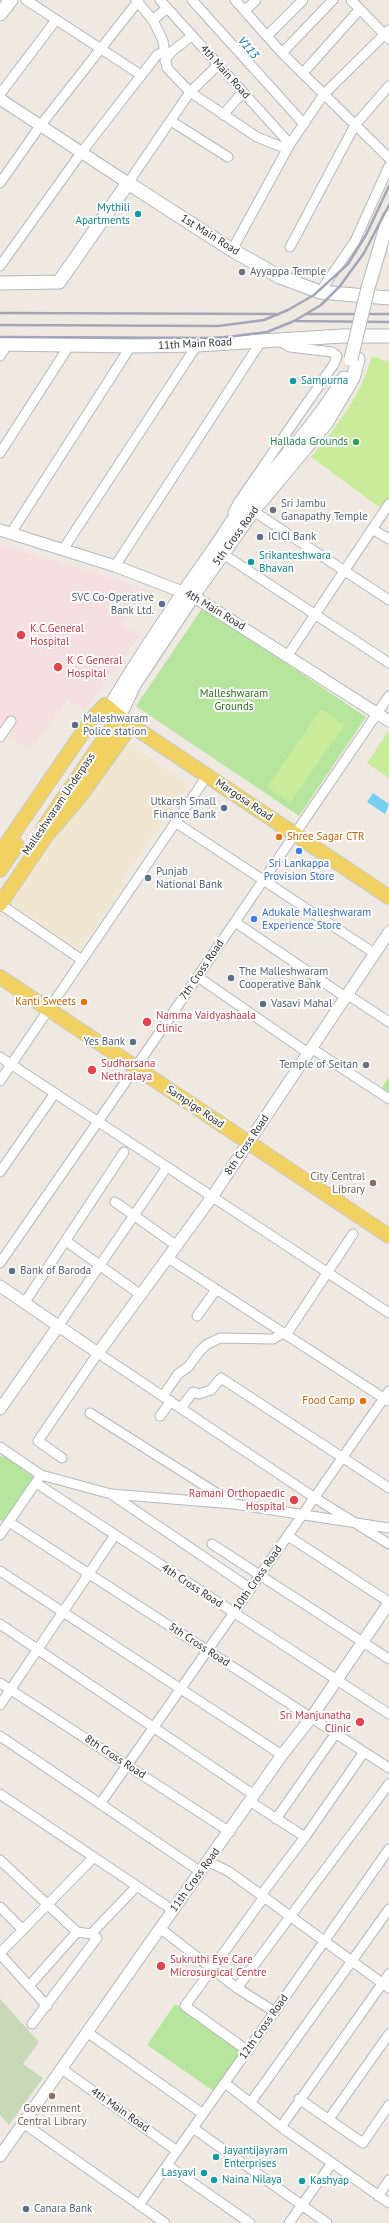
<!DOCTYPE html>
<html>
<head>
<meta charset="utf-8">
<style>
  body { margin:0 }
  canvas { display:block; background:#efe9e1 }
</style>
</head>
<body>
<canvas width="389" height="2223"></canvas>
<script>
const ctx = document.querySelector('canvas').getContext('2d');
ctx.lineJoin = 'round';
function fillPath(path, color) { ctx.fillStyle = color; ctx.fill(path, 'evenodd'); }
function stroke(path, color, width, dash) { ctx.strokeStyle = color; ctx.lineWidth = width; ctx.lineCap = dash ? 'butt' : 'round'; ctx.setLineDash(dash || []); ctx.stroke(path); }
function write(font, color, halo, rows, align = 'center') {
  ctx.font = font + ' "PT Sans",sans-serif'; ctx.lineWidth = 4; ctx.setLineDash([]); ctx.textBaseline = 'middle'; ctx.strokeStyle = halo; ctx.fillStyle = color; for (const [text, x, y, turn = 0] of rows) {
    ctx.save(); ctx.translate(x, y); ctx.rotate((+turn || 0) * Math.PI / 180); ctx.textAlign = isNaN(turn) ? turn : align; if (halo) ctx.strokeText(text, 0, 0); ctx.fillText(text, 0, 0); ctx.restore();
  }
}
const education = new Path2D(`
  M130,744L189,785L121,881L125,884L79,951L10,904L57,836L123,749Z`);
const medical = new Path2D(`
  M0,544L146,589L122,624L139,636L85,710L68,699L30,750L0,729Z`);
const green = new Path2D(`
  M203,607L366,717L299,816L136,706Z
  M389,1077V1096L380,1090Z
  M5,1456L34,1477L3,1522L0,1520V1457Z
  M175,2004L243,2052L215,2092L147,2045Z`);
const cemetery = new Path2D(`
  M0,1999L39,2042L23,2064L43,2078L9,2125L0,2115Z`);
const pitch = new Path2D(`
  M372,356L389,362V498L382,509L311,457C337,426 361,396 372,356Z
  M321,709L344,725L290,803L267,787Z
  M388,732H389V778L367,763Z`);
const water = new Path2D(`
  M373,793L389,804L385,814L367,802Z`);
const minor = new Path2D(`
  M26,0L141,75
  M136,0L153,20L163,41L167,68L190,92L257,137L287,149
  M160,0L290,144
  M192,0L304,124
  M235,0L282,53L389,158
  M351,0L389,39
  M245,11L256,0
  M153,20L167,8
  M267,36L303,0
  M282,53L333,0
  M165,61L171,52L192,36
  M303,73L360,9
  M0,94L56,20
  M223,115L243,92
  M171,121L228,157
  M0,183L40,126L139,0
  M128,183L190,92L218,65
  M290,247L355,125L389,86
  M232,250L290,144L324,94L389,30
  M0,266L81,153L157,55L163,52
  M320,292L355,241L389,166
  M0,356L8,344
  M0,453L69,346
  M253,511L389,600
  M233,513L238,503L334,364L337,356L332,352L290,347L277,340
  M372,529L389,539
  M11,533L131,346
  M64,548L197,345
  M223,554L389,663
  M115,566L262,340
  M288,655L389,504
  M0,737L11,721
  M175,822L374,953
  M0,904L82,960
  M235,922L341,994L348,995L389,1022
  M198,977L308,1053
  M311,1048L389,1099
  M0,1057L389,1313
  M0,1081L207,776
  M0,1172L55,1093
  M115,1202L177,1246
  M66,1241L141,1295
  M168,1258L388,1401
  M0,1263L140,1061L389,696
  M25,1302L124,1152
  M197,1316L216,1290
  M59,1325L167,1167
  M286,1335L353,1234
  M163,1396L178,1374L188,1367L199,1352L206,1345L220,1338L273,1339L283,1333
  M181,1408L193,1392L199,1394L211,1390L221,1378L389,1488
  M90,1413L232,1503
  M160,1416L171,1401
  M0,1447L41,1475L111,1494L234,1504L389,1528
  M62,1458L38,1441L98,1353L315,1498L389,1544
  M36,1483L389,1714
  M111,1494L251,1589
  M9,1522L389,1768
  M0,1535L39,1478
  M288,1536L389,1602
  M212,1544L389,1659
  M0,1571L282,1755
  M0,1624L254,1795
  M0,1683L230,1832
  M0,1705L115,1535
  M0,1736L201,1872
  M0,1794L174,1911
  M251,1802L305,1837
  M100,1804L389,1391
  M276,1819L336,1733
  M0,1860L77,1932
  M209,1862L228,1871L389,1988
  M261,1895L305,1837L364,1752
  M0,1907L23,1930
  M161,1929L237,1988L275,2012
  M0,1953L94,1857
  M0,1954L47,2006
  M29,1986L77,1932L91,1934L137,1886
  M237,1988L389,1784
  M32,2024L97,1938L91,1934
  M87,2032L203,2114
  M248,2051L185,2006L264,1897
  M62,2069L177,2151
  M225,2083L281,2127L389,2203
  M299,2099L363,2143L389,2105
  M251,2102L389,1909
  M329,2119L389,2034
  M23,2123L165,2223
  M281,2127L389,1974
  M193,2128L327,2223
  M167,2165L250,2223
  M378,2196L389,2180
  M139,2205L389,1849
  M289,2223L332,2163`);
const tertiary = new Path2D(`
  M0,99L128,183
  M0,530L115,566L193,596L389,721
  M0,1286L98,1353L212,1197L389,932
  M0,1409L59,1325
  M0,2156L282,1755L311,1718L389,1603`);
const secondary = new Path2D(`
  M0,14L11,0
  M0,283L59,282L128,183L232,250L280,277L320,292L389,298
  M368,288L389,217
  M0,344L131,346L197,345L343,336H389
  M109,708C142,653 176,602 214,549C225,533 235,516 247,502C280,461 317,424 344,378
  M119,717L134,685L193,596L253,511L327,422L353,378L358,359`);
const primary = new Path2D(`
  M44,827L119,717
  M0,853L92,719L105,705L119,717L389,897
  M0,870L17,845
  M0,904L46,836L81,795L131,725
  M0,977L389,1236`);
const rail = new Path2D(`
  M0,313L276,314
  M306,314H389
  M295,321L389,322
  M0,325L218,326L264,320L288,310L314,295L348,264L366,235L389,186
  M0,337L219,338L267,332L294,321L321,305L340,286L364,253L389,205`);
const secondaryBridge = new Path2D(`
  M351,359L368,288`);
const markers = [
  [138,214,4,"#0f9aa8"],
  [242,272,4,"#6b7280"],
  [293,381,4,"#0f9aa8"],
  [356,442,4,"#2e9e5b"],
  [273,510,4,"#6b7280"],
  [260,537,4,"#5c6f8a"],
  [251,562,4,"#0f9aa8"],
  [162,604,4,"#5c6f8a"],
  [21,635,5,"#e0444e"],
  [58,667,5,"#e0444e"],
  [75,725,4,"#5c6f8a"],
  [224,808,4,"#5c6f8a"],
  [279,837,4,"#e8710a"],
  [299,851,4,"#3f7fe0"],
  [148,878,4,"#5c6f8a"],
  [254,919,4,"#3f7fe0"],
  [231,978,4,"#5c6f8a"],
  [84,1002,4,"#e8710a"],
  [263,1004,4,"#5c6f8a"],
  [147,1022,5,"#e0444e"],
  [133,1042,4,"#5c6f8a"],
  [366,1065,4,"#6b7280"],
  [92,1070,5,"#e0444e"],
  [373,1183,4,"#8d6e63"],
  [12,1271,4,"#5c6f8a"],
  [363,1401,4,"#e8710a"],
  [294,1500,5,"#e0444e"],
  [360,1722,5,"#e0444e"],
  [161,1966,5,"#e0444e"],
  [52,2096,4,"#8d6e63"],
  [216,2157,4,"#0f9aa8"],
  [204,2173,4,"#0f9aa8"],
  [214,2180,4,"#0f9aa8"],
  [302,2181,4,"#0f9aa8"],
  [26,2209,4,"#5c6f8a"]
];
const streetNames = [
  ["4th Main Road",225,72,48],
  ["1st Main Road",210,235,32],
  ["11th Main Road",195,344,-3],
  ["5th Cross Road",236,536,-54],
  ["4th Main Road",215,610,31],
  ["Margosa Road",244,800,34],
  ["Malleshwaram Underpass",59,804,-56],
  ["7th Cross Road",202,970,-56],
  ["Sampige Road",195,1107,34],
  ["8th Cross Road",247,1145,-56],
  ["10th Cross Road",258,1578,-55],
  ["4th Cross Road",192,1586,33],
  ["5th Cross Road",199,1645,33],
  ["8th Cross Road",115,1757,33],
  ["11th Cross Road",195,1880,-54],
  ["12th Cross Road",264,2027,-55],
  ["4th Main Road",120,2110,35]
];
const cultureNames = [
  ["Mythili",130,208,"right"],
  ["Apartments",130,221,"right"],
  ["Sampurna",301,381],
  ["Srikanteshwara",259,556],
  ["Bhavan",259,569],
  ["Jayantijayram",224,2151],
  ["Enterprises",224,2164],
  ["Lasyavi",196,2173,"right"],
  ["Naina Nilaya",222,2180],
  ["Kashyap",310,2181]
];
const worshipNames = [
  ["Ayyappa Temple",250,272],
  ["Sri Jambu",281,504],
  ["Ganapathy Temple",281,517],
  ["Temple of Seitan",358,1065,"right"]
];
const leisureNames = [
  ["Hallada Grounds",348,442]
];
const serviceNames = [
  ["ICICI Bank",268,537],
  ["SVC Co-Operative",154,598,"right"],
  ["Bank Ltd.",154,611,"right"],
  ["Maleshwaram",83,719],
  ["Police station",83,732],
  ["Utkarsh Small",216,802,"right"],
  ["Finance Bank",216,815,"right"],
  ["Punjab",156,872],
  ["National Bank",156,885],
  ["The Malleshwaram",239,972],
  ["Cooperative Bank",239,985],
  ["Vasavi Mahal",271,1004],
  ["Yes Bank",125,1042,"right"],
  ["Bank of Baroda",20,1271],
  ["Canara Bank",34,2209]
];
const healthNames = [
  ["K.C.General",30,629],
  ["Hospital",30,642],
  ["K C General",67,661],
  ["Hospital",67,674],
  ["Namma Vaidyashaala",156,1016],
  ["Clinic",156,1029],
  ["Sudharsana",101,1064],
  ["Nethralaya",101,1077],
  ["Ramani Orthopaedic",285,1494,"right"],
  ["Hospital",285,1507,"right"],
  ["Sri Manjunatha",351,1716,"right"],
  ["Clinic",351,1729,"right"],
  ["Sukruthi Eye Care",170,1960],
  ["Microsurgical Centre",170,1973]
];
const parkNames = [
  ["Malleshwaram",234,694],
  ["Grounds",234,707]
];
const foodNames = [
  ["Shree Sagar CTR",287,837,"left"],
  ["Kanti Sweets",76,1002],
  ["Food Camp",355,1401]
];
const shopNames = [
  ["Sri Lankappa",299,864],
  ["Provision Store",299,877],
  ["Adukale Malleshwaram",262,913,"left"],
  ["Experience Store",262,926,"left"]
];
const educationNames = [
  ["City Central",365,1177],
  ["Library",365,1190],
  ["Government",52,2109,"center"],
  ["Central Library",52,2122,"center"]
];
const waterNames = [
  ["V113",248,48,49]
];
fillPath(education, '#f0e6d1');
fillPath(medical, '#f5dfe0');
fillPath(green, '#b6e59e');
fillPath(cemetery, '#c8d9b8');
fillPath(pitch, '#c9ec9a');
fillPath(water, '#75cff0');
stroke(minor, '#b4b7c1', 11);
stroke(tertiary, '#b4b7c1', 13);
stroke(secondary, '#b4b7c1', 15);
stroke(primary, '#c9c9c9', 16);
stroke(minor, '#fff', 9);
stroke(tertiary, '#fff', 11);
stroke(secondary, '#fff', 13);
stroke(primary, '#f2d163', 14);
stroke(rail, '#a3a6b8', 2.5);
stroke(secondaryBridge, '#b4b7c1', 15, []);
stroke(secondaryBridge, '#fff', 13);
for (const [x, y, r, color] of markers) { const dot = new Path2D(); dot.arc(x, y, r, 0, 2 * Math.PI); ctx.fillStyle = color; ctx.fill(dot); stroke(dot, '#fff', 1.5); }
write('11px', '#2e2e2e', '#fff', streetNames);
write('11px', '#0d838f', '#fff', cultureNames, 'left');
write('11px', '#5b616d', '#fff', worshipNames, 'left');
write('11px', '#27864d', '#fff', leisureNames, 'right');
write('11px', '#4e5e75', '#fff', serviceNames, 'left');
write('11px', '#be3a42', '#fff', healthNames, 'left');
write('11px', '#2c6e1b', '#fff', parkNames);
write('11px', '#c56008', '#fff', foodNames, 'right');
write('11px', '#366cbe', '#fff', shopNames);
write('11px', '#785e54', '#fff', educationNames, 'right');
write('italic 12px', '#0d6fa3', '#fff', waterNames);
</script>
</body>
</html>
